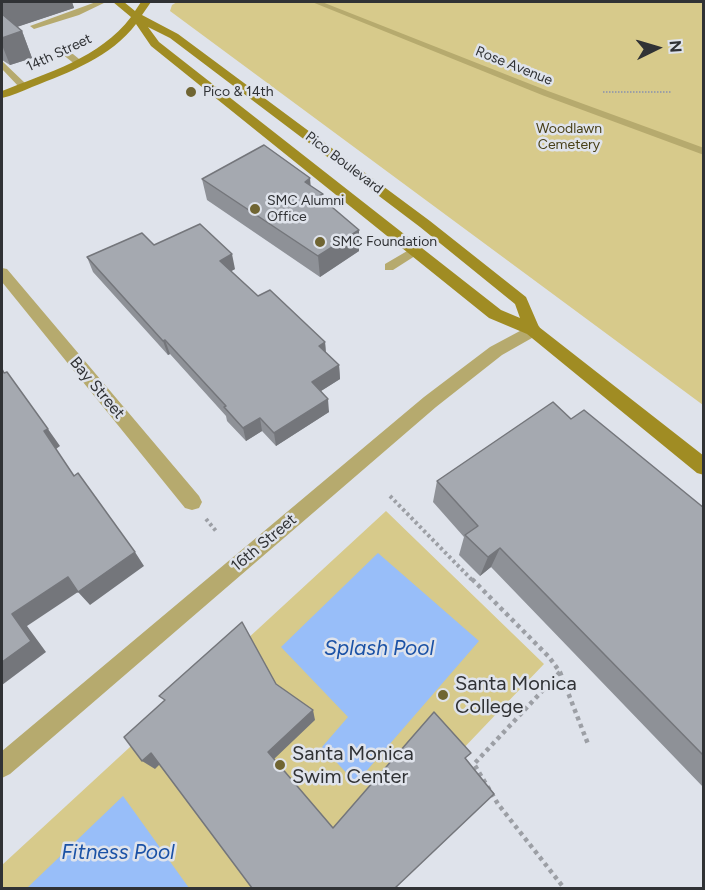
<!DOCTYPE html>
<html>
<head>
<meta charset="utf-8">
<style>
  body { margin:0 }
  #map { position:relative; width:705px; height:890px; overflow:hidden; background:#dfe3eb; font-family:Figtree,sans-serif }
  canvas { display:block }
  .frame { position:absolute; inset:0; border:3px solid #303235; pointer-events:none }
  .north { position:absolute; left:627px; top:18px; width:60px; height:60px; -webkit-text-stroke:4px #dfe3eb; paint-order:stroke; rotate:85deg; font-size:16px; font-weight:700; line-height:24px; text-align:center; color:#303235 }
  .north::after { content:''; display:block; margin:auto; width:21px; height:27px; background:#303235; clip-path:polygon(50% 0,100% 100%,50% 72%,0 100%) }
</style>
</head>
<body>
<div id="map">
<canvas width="705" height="890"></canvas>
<div class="frame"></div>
<div class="north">N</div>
</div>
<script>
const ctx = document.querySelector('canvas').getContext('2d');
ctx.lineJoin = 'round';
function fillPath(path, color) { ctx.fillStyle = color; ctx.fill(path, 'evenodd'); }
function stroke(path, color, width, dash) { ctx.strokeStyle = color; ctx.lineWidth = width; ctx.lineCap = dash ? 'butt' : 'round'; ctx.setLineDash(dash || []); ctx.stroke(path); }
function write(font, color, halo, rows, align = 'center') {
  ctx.font = font + ' Figtree,sans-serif'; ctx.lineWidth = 5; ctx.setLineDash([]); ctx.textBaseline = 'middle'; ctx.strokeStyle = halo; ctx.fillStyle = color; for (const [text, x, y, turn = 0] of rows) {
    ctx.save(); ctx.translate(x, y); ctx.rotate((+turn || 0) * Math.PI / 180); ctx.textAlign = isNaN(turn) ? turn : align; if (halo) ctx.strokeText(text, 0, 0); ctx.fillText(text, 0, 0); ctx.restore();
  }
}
const green = new Path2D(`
  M177,2H703V405L170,11L172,5Z
  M386,511L544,664L330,888H2V865Z`);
const water = new Path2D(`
  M378,553L479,641L356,783L322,747L348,717L281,647Z
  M123,796L189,888H27Z`);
const pathFar2 = new Path2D(`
  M603,92H671`);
const pathFar1 = new Path2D(`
  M390,496L473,581
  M206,519L216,531`);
const path = new Path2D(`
  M472,579L549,657L560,672L588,744
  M560,672L474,764L498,804L564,888`);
const lane = new Path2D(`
  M96,2H106L79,15L34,29L30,26Z
  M312,2H322L548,91L704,148V155L542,95Z
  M62,50H68L84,63L76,65L62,54Z
  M2,61L26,84V88H20L2,69Z
  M414,247L418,248V254L393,270H385V264Z`);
const street = new Path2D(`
  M2,268L7,269L199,496L202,502L199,508L192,510L185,508L2,282Z
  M533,324L539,326L541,330L539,334L502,355L436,407L10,774L2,778V751L424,397L490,347Z`);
const secondary = new Path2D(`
  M113,2H124L135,11L141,2H151L142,15L178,34L430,221L526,297L539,327L704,456V475L697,473L527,334L489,318L151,46L136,24C111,57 70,72 32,87C22,91 12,96 2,98V91C47,73 100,58 131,17ZM148,27L170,38L420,227L515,304L520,318L501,310L159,42Z`);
const wall = new Path2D(`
  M2,2H72L74,8L16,27L22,31L32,58L10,65L2,60Z
  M202,179L311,186L323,199L359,251L320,277L207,200Z
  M87,257L235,269L231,271L258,296L325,342L326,353L339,365L340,379L321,391L329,412L276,446L262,431L246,441L227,421L226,416L170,354L168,355L93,272Z
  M571,419L704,508V788L491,567L480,576L459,555L464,537L433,502L437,481Z`);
const shadedWall = new Path2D(`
  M5,2H72L74,8L2,32V3Z
  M22,31L32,58L10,65L2,45V38Z
  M310,178L312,200L305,182Z
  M359,230V251L320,277L318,256Z
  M232,254L235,269L223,276L220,261Z
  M165,340L170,354L168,355L163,341Z
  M325,342L326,356L319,346Z
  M339,365L340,379L313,396L312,382Z
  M328,399L329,412L276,446L274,433Z
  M260,418L262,431L246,441L243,428Z
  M48,429L60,446L56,449L44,431Z
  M500,548L491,567L480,576L488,557Z
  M135,552L144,566L90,605L78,592L27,626L46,652L2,685V662L12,614L68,577Z
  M313,710L315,720L273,760L268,752Z
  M151,753L163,761L155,769L142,761Z`);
const building = new Path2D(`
  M2,14L22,31L2,38Z
  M264,145L310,178L305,182L323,194L319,196L359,230L318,256L202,179Z
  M200,224L232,254L220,261L258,296L270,290L325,342L319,346L339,365L312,382L328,399L274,433L260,418L243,428L224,407L226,406L165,340L163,341L87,257L142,233L154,245Z
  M2,369L4,373L7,372L48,429L44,431L74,476L78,473L135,552L78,592L68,577L12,614L31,641L2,662Z
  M553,402L571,419L584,410L704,508V756L500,548L488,557L465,535L478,526L437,481Z
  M242,622L276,684L313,710L268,752L333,828L434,712L471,753L465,758L494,794L395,888H252L151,753L142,761L124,737L165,700L159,696Z`);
const markers = [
  [191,92,6,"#706532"],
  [255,209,6,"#706532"],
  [320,242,6,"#706532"],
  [443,695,6,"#706532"],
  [280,765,6,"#706532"]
];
const farStreetnames = [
  ["14th Street",59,53,-25],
  ["Rose Avenue",514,66,22],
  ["Pico Boulevard",344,163,37]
];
const farPoinames = [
  ["Pico & 14th",203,92],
  ["SMC Alumni",267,201],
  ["Office",267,217],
  ["SMC Foundation",332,242]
];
const farParknames = [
  ["Woodlawn",569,129],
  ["Cemetery",569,145]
];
const streetNames = [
  ["Bay Street",97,388,50],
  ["16th Street",264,543,-40]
];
const nearPoinames = [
  ["Santa Monica",455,684],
  ["College",455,707],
  ["Santa Monica",292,754],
  ["Swim Center",292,777]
];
const nearWaternames = [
  ["Splash Pool",379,649],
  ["Fitness Pool",118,853]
];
fillPath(green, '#d7ca8b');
fillPath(water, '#98bef9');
stroke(pathFar2, '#9c9fa5', 2, [1.5, 1.5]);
stroke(pathFar1, '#9c9fa5', 4, [3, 3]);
stroke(path, '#9c9fa5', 4.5, [4, 4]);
fillPath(lane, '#b6aa6e');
fillPath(street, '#b6aa6e');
fillPath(secondary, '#a08c23');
fillPath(wall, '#8e9197');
fillPath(shadedWall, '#74767b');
fillPath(building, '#a5a9b0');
stroke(building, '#74767b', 1.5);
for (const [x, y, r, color] of markers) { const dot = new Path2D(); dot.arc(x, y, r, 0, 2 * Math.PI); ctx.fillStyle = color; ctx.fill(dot); stroke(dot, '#dfe3eb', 2); }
write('14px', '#303235', '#dfe3eb', farStreetnames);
write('14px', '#303235', '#dfe3eb', farPoinames, 'left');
write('14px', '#473f17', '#dfe3eb', farParknames);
write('16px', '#303235', '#dfe3eb', streetNames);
write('20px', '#303235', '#dfe3eb', nearPoinames, 'left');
write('italic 21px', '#1b52a6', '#dfe3eb', nearWaternames);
</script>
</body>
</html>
